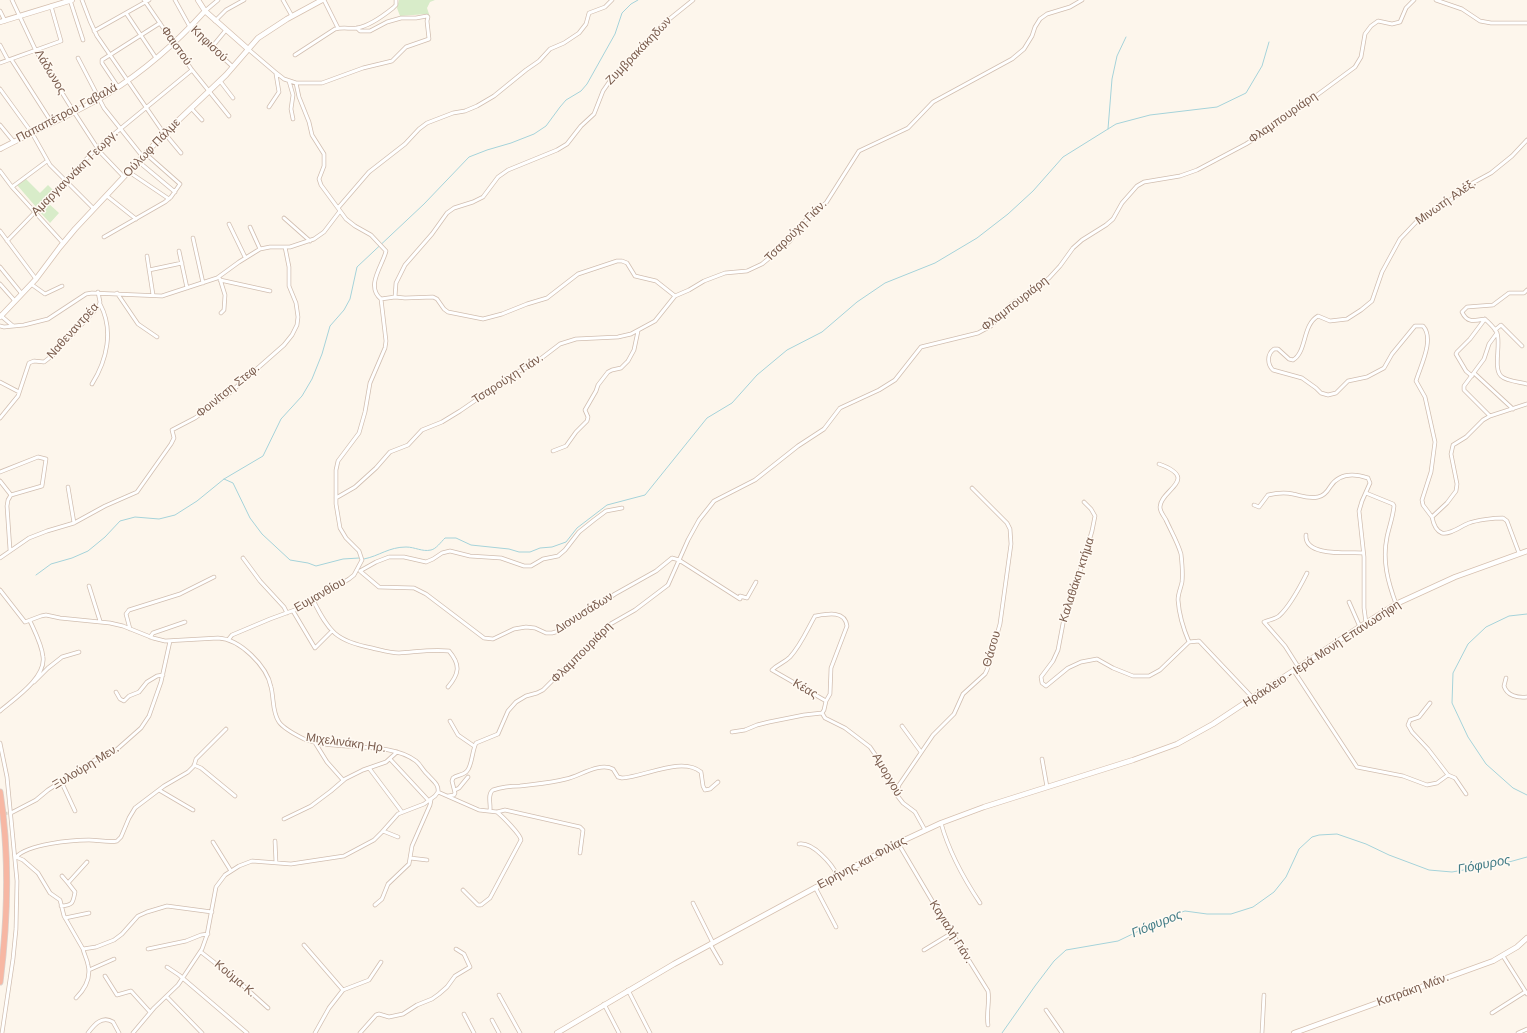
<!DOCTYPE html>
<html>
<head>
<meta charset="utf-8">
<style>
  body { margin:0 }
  canvas { display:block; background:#fdf6ec }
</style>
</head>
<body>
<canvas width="1527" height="1033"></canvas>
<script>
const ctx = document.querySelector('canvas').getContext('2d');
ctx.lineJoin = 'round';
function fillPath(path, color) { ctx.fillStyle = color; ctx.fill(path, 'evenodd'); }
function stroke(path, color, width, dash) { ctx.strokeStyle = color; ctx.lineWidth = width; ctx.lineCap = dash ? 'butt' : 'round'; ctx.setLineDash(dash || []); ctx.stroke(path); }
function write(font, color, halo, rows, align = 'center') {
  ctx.font = font + ' Helvetica,sans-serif'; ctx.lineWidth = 3; ctx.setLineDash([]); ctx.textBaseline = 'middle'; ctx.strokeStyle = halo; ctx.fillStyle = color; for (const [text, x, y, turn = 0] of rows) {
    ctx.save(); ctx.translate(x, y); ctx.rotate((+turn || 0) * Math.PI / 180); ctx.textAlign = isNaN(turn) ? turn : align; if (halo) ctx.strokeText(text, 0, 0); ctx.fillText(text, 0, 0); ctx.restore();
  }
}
const green = new Path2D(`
  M399,0H435L430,2L427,8L430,17L426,14L400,16L397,8Z
  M26,179L40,193L48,185L53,190L36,207L17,185Z
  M47,202L59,213L50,223L39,211Z`);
const stream = new Path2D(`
  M1108,129L1112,79L1117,56L1126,37
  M224,479L233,483L250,518L262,534L290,560L308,563L316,566L343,559L359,558
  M364,559C379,556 389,547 406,547C415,547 422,552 431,550C436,549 441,542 445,538H456L471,545L509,549L519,552H530L540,548L552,547L566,542L577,528L607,505L645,495L707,418L732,403L757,375L787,350L822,332L857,302L885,283L935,263L977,238L1008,214L1033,191L1063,157L1116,124L1150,115L1217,107L1246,93L1262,66L1269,42
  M36,575L51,564L72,558L88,551L105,537L120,521L135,517L159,519L175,515L197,501L224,479L263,456L281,419L302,396L312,379L322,354L330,326L344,310L350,299L357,267L424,204L469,157L487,150L511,143L534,134L546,126L560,107L566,100L581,91L587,84L615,34L622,13L631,4L638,0
  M1527,614L1509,616L1486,627L1468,644L1453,673L1452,703L1468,737L1486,764L1513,788L1527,795
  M1002,1033L1035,986L1054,961L1066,950L1118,941L1172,915L1185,911L1207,914H1231L1253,907L1274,892L1286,877L1299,849L1312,837L1319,835L1337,834L1366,844L1389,855L1429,870L1452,872L1509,862L1527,857`);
const streetTunnel = new Path2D(`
  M0,814L11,813`);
const street = new Path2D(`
  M12,0L36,51L74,112L100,152L124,177
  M70,0L83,40
  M82,0L90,21L97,36L161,129L181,153
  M144,0L192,70L229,116
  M175,0L190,27L233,67
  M283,0L292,16
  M324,0L338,28
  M1436,0L1462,9L1480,21L1491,23H1527
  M0,11L5,21
  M205,11L218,0
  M126,13L156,58
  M215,21L226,10L244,0
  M94,31L149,0
  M0,45L8,60
  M212,47L226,30
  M248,49L275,72L284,79L296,83H322L363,68L392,61L406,47L429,39L427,21L428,17L427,16L416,18H401L387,22L370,31H360L357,28
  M295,55L335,29C343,27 350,29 357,28C370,26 383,16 393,8L396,5V0
  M78,58L104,108L143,157
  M11,59L52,123
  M0,63L61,41L51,6
  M220,81L233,98
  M289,81L293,95L291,109L293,119
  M118,87L102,63V60L160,23
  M0,89L32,133L50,165L94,209
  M269,107L279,92L276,74
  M191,108L202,120
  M0,125L14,142
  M139,162L175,192
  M0,171L12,187L63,243
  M129,172L169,199
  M12,187L47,161
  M107,196L136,219
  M338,208L369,172L405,144L419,129L427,123L453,113L465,111L477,106L494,96L526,70L539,61L550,49L564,43L579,33L586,24L589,13L605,7L612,0
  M284,218L310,241
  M229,224L245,257
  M250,227L260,249
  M0,231L36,279
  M104,237L165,202L171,197L180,184L146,154
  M193,238L203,283
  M7,241L97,148L192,70
  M179,251L187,288
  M147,256L153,295
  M0,267L22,294
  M149,270L182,263
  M220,279L225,295L224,310L221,313
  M220,280L270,291
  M0,284L15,301
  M31,284L45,294L62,286
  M1527,290L1524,293H1509L1493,305L1467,307L1462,312C1467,323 1474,321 1485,319C1489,323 1495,328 1497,333C1501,344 1493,368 1501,376C1506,381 1519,382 1527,384
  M117,293L138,324L157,337
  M395,297L396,283L405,265L432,234L447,213L454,208L473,202L483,197L498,177L508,170L557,150L567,144L581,126L594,114L603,91L614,75L640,51L662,25L693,0
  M381,299L395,297L405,298L433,297L437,299L444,309L448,312L483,319L502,314L527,304L547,298L578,274L617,261H622L627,263L635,276L656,281L675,296
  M0,315L13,326
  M0,326L4,327L24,325L48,319L86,294L92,293L162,296L168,294L217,278L239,262L260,249L270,247H290L314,239L324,232L340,211
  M1495,330L1501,325L1522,346
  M1474,373L1513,409
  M1472,376L1466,371L1456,354L1457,352L1470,339L1485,319
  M0,382L19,392
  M92,384C107,360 114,330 100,304
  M1490,416L1464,390V386L1484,359L1489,344L1497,333
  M0,418L18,396L29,363L34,361L44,362L53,355L99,306L100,302L98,292
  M553,451L566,446L576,432L587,421L588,417L585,410L596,391L598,385L608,372L612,370L621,368L628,361L634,350L638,331
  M1159,464C1201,479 1160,490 1160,507C1160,512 1164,516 1166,520C1171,531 1178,543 1181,554C1182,563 1183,574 1182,582C1181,588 1178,593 1178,600C1179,614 1183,628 1189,642
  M0,472L38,457L46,459L42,486L11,495
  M0,481L11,495
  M68,487L74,523
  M1366,493L1393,504L1394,506C1393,517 1389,527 1387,537C1382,561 1388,582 1396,604
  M336,498L355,487L376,468L390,452L408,445L422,430L442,422L460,411L514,374L539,360L560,344L576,339L618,337L631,334L655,321L675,296L689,290L704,281L725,273L747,271L762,264L790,241L800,226L813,213L826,203L859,151L908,128L933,102L1012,59L1024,49L1032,36L1035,27L1040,19L1047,14L1070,7L1082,0
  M1084,502L1091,509L1095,516L1092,531L1078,578L1065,613L1058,650L1053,661L1041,677L1042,683L1046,686L1068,668L1081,662L1097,659L1113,668L1133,676H1149L1160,670L1189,642L1199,641L1253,698
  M1254,505L1259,507L1268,495C1276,493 1285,492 1293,494C1302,496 1309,499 1318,497C1324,496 1327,492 1330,487C1339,473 1353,473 1368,478L1370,483L1362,501L1359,511L1364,557V608L1366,623
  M1432,517L1423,505L1422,500L1431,472L1435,442L1425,397L1416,381C1420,367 1435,339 1423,326H1415L1392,354L1384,368L1367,377L1348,381L1336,393L1328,395L1321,393L1316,388L1302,378L1273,370C1267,364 1267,354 1274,349H1278L1289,359L1293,360C1307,352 1302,325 1318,316L1330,321L1347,319L1361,310L1372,301L1382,272L1400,239L1420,218L1443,206L1469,185L1491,173L1512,156L1527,140
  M1306,535C1304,557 1349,552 1363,553
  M10,550L7,506L8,500L11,495
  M1519,553L1507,521L1503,518C1494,518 1477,520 1469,523C1461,526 1450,535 1442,533C1436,531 1433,522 1432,517L1447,503L1456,491L1457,484L1451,454L1453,445L1466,437L1483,420L1490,416L1527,404
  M0,558L29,538L47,531L74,523L105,506L137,492L171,444L174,438L172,430L195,418L226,396L284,345L292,335L297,325L298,317L296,303L289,286V267L285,247
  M243,558L260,581L284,607L287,613
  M360,571L379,587L414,588L426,594L484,638L493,639L514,629L526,627L535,628L546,633H552L559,631L568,623L586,613L615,594L656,571L672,558L679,560L740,599V596L747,598L756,582
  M360,571L376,562L389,557H404L426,562L433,559L442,553L450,551L470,556L501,558L524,566H531L543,559L558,556L565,550L579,532L594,520L606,511L622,508
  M89,586L100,621
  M0,590L25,622L41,616L46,615L60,618L110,623L123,626L153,638L165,641L218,638C240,639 267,666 271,687C274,698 272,712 279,722C284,729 296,735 304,739C337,752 388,740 416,761C421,765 423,771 428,775C433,781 439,784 438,792
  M313,600C329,632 336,641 372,648C381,650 390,653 399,653C416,652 432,649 449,651C461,665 459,674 448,687
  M1349,602L1360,627
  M293,611L315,648L332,631
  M130,629L126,614L129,610L180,594L214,577
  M150,637L153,633L185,622
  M228,640L232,635L270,619L300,608L349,579L354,575L362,560L359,551L346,538L340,528L336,504V470L338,461L359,433L365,412L370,383L385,348L386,341L381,299C365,286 383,265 386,251L371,235L355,226L346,219L321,185L319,179L324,166V154L312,135L309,122L299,97L296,83
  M1299,668L1285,646L1264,622C1269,620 1275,619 1279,616C1289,607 1301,585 1307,573
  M1294,671L1357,767L1403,776L1427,785L1437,783L1448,775L1428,749L1412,732L1408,725L1410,720L1419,717L1430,703
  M1506,678L1504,686C1507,696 1518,698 1527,697
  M34,682L48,668L62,657L79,652
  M116,692L120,699L124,701L129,696L139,692L147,682L157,676L163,675
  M0,711C14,699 46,678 43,657C42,645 35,632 30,621
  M822,713L824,710L826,701L772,670C778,664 784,663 790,657C801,645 807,630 815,616C827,614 845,610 847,626L831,668L830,694L826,701
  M822,713L825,718L845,728L870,747L883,766L896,794L903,803L915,812L925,830
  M450,721L458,735L474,746
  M902,726L921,752
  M732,732L745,730L757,725L769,722L804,715L822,713
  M314,741L327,762L343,780
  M0,743L7,777L17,881L16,929L13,959L2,1033
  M390,759L429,801
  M1042,759L1047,787
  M194,765L201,768L235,796
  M369,768L402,812
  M1448,775L1455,778L1466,794
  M61,781L75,811
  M159,790L193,810
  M455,790L459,788L468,777
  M438,792L479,810L497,812L505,810L580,827L583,830L580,853
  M896,794L899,785L933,735L954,714L963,694L985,674L987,670L1000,624L1011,544L1010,529L1007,523L972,488
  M448,796L454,795L455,793L452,781L453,778C457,775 464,775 467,771C472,766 472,751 476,743L498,734L508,711L516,702L526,696L537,693L543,690L607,626L635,610L668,585L688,540L699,520L714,501L755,480L798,446L824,429L840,408L879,390L895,380L921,347L978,333L991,326L1011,304L1049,278L1060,266L1073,248L1082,240L1106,225L1113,219L1122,203L1137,186L1144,182L1180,176L1197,170L1246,144L1275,126L1355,67L1361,57L1365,34L1371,26L1378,21L1392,24L1400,22L1406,8L1414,0
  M490,811C491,804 487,794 493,790C502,787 511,786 520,786C536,784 551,783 566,779C580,776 599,762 613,769L618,777L622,778C644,777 682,756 701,772L703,786L705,790L710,789L718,782
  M11,813L36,800L48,790L98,758L115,751L141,728L149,716L161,682L170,641
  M284,819L311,806L331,791L345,779L363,770L386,762L397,752
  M941,823C949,852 964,879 980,903
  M383,831L398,837
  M275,841L276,863
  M213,842L231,871
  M898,843L934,904L988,991C990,1001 986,1013 988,1025
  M799,844C813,842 832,864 837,875
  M16,857C28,844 72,840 89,840C98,840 109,843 117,841L121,837L129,818L135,808L164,786L188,772L194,766L196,759L226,729
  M16,857L23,860L38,873L50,893L60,900L64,916L83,949
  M410,858L427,860
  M62,876L68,883
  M815,887L836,927
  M463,890L478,905H481L490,898L521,840C521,835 502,816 497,812
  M693,903L713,943
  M375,905L382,899L388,884L409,864L412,846L430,805L431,800
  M61,906C73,905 73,903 75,892L68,883L87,862
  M65,918L89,913
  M710,944L721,963
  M304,945L343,990
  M148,949L186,941L201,935L208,934
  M924,950L952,933
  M201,952L238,981L268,1008
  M1503,956L1527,994
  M167,967L179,975L247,1033
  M89,970L114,959
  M105,976L117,995L131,991L150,1012
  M628,990L650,1033
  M499,995L520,1033
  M167,997L202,1033
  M76,998C85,989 91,977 88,965C87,959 84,954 83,949L96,947L114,940L122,934L138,916L147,912L167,906L212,912
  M604,1004L619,1033
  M1046,1010L1062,1033
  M1492,1013L1525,992
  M464,1014L474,1033
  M492,1020L499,1033
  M88,1033C94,1025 102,1015 113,1022L119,1033
  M133,1033L154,1008L178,985L202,949L207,935L216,887L225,875L239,866L252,861L291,864L344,856L374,840L382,832L398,814L424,804L435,796L438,792
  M315,1033L329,1008L343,990L369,980L381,962
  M360,1033L376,1015L379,1014L389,1017L403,1014L417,1005L432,999L439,994L447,987L455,976L470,967L464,954L456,949
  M1262,1033L1264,995
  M1518,1033L1527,1029`);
const secondary = new Path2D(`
  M198,0L205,11L248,49
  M0,22L72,0
  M0,149C36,130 74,114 109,93C144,71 177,42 205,11
  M0,317L36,279L60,247L75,229L164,134L226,75L258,38L287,19L322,0
  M557,1033L674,964L898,843L941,823L984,807L1133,760L1177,744L1213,724L1358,628L1396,604L1455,577L1527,551
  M1294,1033L1493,961L1517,947L1527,938`);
const highway = new Path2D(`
  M0,792C10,856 8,919 0,982`);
const streetNames = [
  ["Κηφισού",209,44,44],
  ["Φαιστού",176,46,55],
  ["Ζυμβρακάκηδων",639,51,-46],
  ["Λάδωνος",50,72,59],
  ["Παπαπέτρου Γαβαλά",67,113,-28],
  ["Φλαμπουριάρη",1283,118,-35],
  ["Ούλωφ Πάλμε",152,148,-46],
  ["Αμαργιαννάκη Γεωργ.",75,173,-45],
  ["Μινωτή Αλέξ.",1446,202,-35],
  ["Τσαρούχη Γιάν.",796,231,-45],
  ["Φλαμπουριάρη",1015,304,-38],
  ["Ναθεναντρέα",73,331,-48],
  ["Τσαρούχη Γιάν.",508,379,-33],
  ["Φοινίτση Στεφ.",228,391,-39],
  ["Καλαθάκη κτήμα",1077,580,-72],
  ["Ευμανθίου",320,595,-30],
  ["Διονυσάδων",584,613,-32],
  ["Θάσου",992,649,-74],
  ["Φλαμπουριάρη",582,653,-45],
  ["Ηράκλειο - Ιερά Μονή Επανωσήφη",1322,654,-33],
  ["Κέας",805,689,30],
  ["Μιχελινάκη Ηρ.",346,743,8],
  ["Ξυλούρη Μεν.",86,767,-31],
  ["Αμοργού",887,775,60],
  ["Ειρήνης και Φιλίας",862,863,-28],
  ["Καγιαλή Γιάν.",951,932,58],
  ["Κούμα Κ.",235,979,40],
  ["Κατράκη Μάν.",1413,990,-20]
];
const waterNames = [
  ["Γιόφυρος",1484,865,-11],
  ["Γιόφυρος",1157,924,-22]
];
fillPath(green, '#d8ecc9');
stroke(stream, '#a5d3da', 1);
stroke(streetTunnel, '#dcd0c4', 3, [3, 1.5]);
stroke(street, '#d1beb0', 4.5);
stroke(secondary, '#d6c0b0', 6);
stroke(highway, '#dad1cd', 7);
stroke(street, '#fff', 3);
stroke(secondary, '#fff', 4.5);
stroke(highway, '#f7b7a3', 5.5);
write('12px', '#7a5c4d', '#fffaf3', streetNames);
write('italic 13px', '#437c86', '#fffaf3', waterNames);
</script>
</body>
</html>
